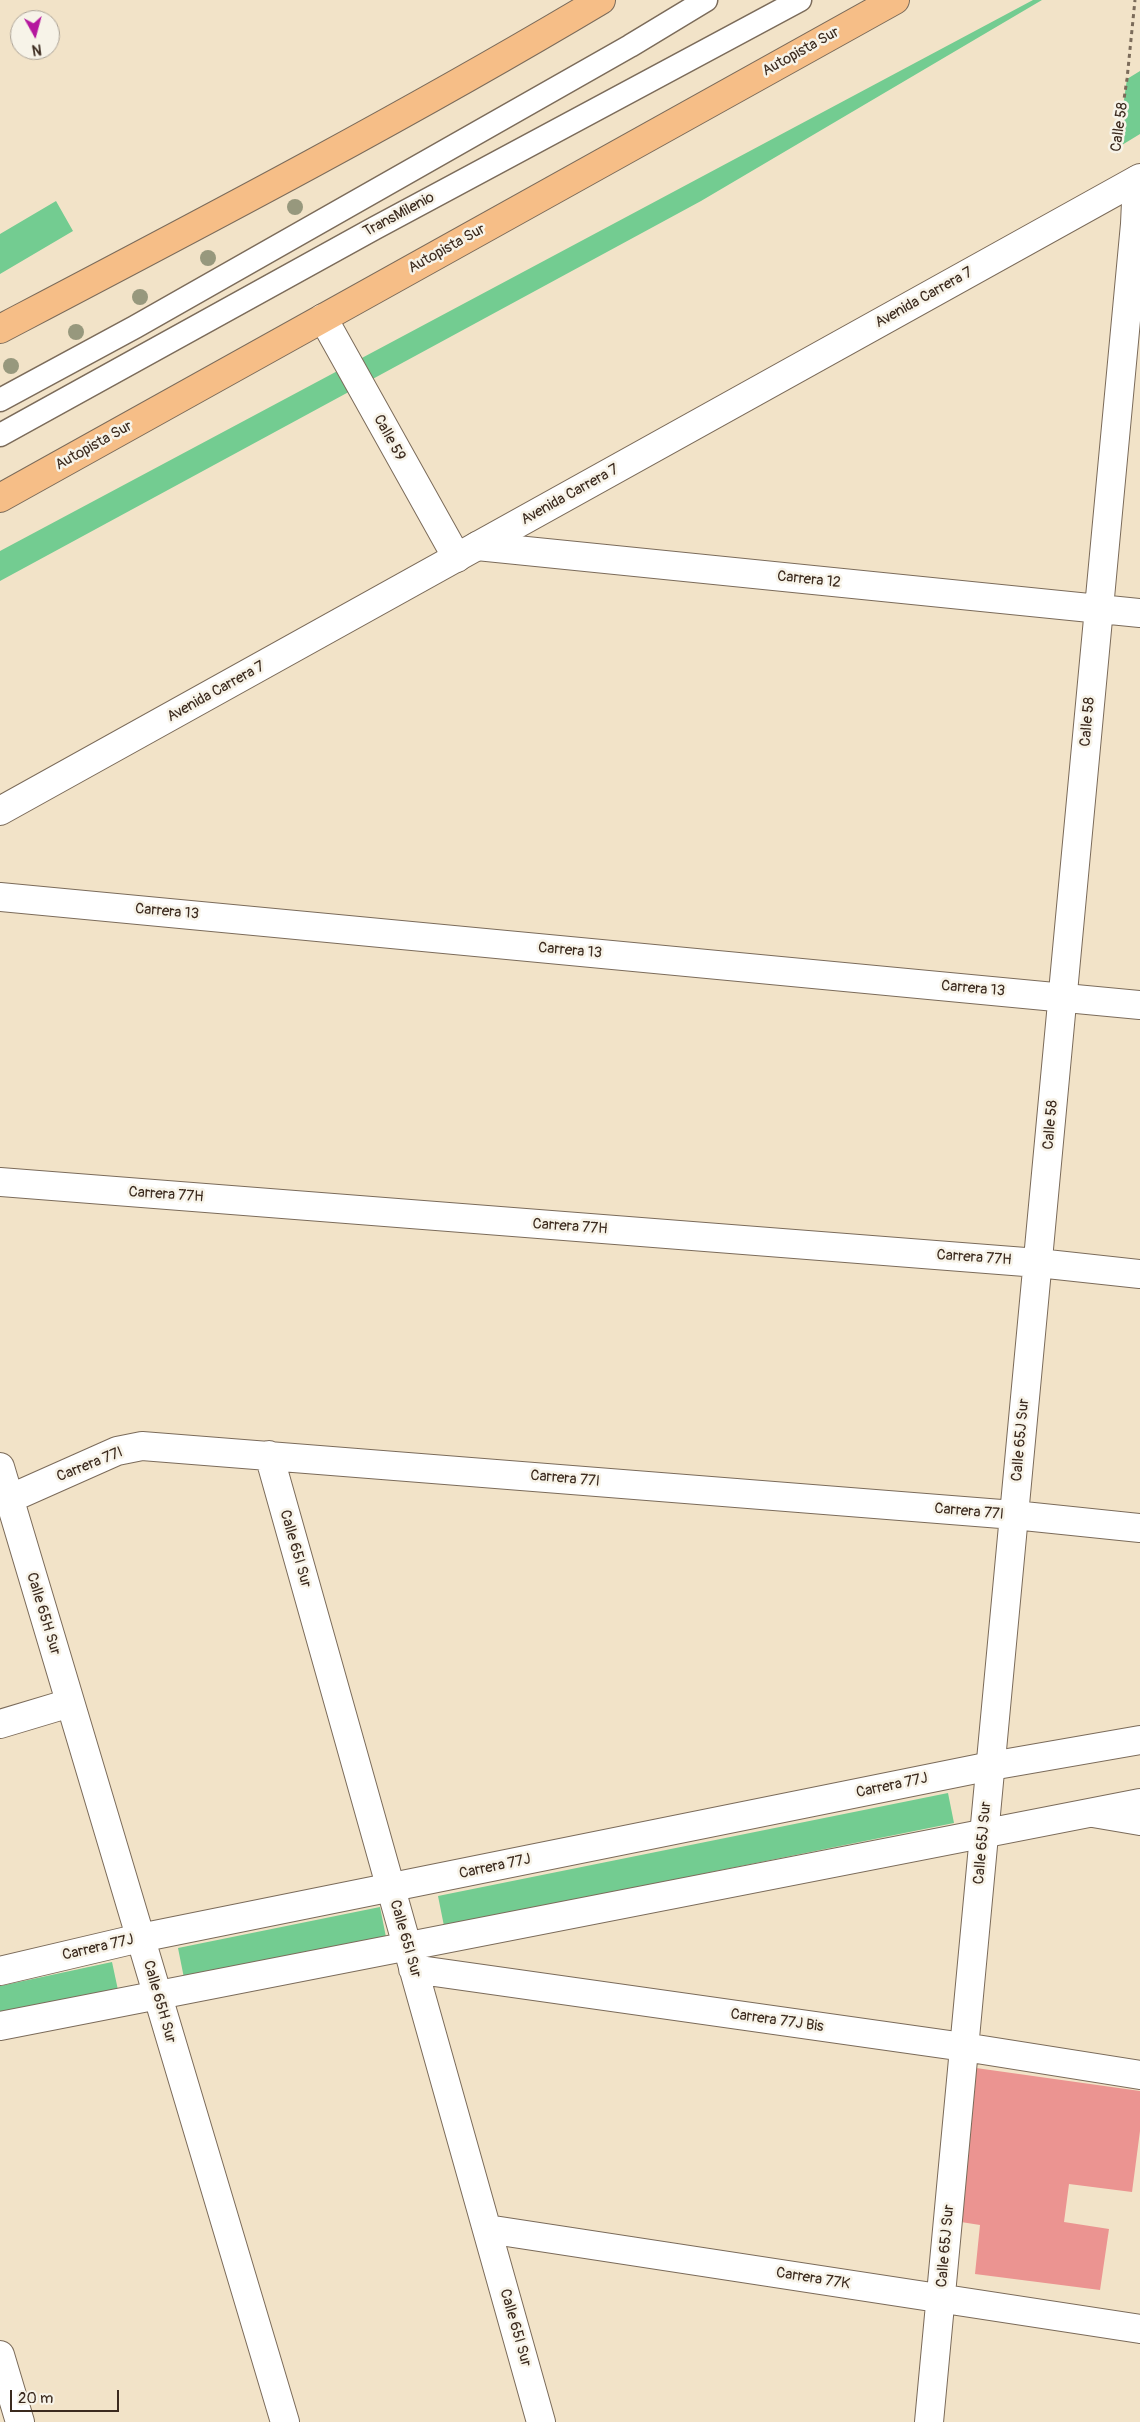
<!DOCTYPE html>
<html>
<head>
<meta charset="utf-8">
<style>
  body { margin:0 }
  #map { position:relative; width:1140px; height:2422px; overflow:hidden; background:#f2e3c8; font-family:Pangolin,sans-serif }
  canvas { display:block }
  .north { position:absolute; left:10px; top:10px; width:50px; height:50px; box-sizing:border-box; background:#f7f3e8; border:1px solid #aca397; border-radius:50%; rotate:173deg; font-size:14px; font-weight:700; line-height:20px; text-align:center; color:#3b2a1e }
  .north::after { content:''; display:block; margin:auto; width:18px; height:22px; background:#b5179e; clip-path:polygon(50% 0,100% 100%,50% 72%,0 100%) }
  .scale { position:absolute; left:10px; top:2390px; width:109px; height:22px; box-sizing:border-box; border:2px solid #3b2a1e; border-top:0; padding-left:6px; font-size:15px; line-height:18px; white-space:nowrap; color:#3b2a1e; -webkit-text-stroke:4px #f7f3e8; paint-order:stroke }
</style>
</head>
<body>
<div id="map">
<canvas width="1140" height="2422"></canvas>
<div class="north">N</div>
<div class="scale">20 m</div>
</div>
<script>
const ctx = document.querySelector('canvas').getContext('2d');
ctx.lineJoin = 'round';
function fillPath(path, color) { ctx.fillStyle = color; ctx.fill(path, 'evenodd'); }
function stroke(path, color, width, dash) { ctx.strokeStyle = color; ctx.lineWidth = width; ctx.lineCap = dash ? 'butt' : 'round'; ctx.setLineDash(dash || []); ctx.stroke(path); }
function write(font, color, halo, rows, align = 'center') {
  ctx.font = font + ' Pangolin,sans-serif'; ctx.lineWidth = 5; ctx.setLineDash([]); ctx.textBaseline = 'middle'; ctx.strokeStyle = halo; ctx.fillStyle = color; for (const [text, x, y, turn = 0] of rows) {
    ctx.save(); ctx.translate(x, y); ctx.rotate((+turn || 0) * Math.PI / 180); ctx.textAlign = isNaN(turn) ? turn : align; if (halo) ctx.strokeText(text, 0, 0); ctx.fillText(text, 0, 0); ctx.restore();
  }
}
const green = new Path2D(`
  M1033,0H1042L701,201L0,581V551Z
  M1140,71V134L1117,148L1127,79Z
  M56,201L73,231L0,274V234Z
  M948,1793L954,1823L444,1926L438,1896Z
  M380,1907L386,1937L184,1978L178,1948Z
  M112,1962L118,1990L0,2015V1986Z`);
const building = new Path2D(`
  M976,2068L1140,2091V2131L1132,2192L1069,2184L1064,2222L1109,2229L1100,2290L975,2274L980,2225L961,2222Z`);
const path = new Path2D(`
  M1116,153L1127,79L1135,0`);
const service = new Path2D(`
  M0,400L135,327L630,46L706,0
  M0,435L375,228L800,0`);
const minor = new Path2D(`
  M323,318L457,558
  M477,546L1140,613
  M0,1182L1038,1263L1140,1274
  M269,1455L541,2422
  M0,1467L285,2422
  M0,1499H9L117,1451L142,1446L1014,1515L1140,1528
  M0,1724L70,1703
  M1093,1813L1140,1821
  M413,1969L964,2047L1140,2075
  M487,2229L1140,2329
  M0,2355L20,2422
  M929,2422L1135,224L1137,180`);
const tertiary = new Path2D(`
  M0,811L1140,178
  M0,897L1140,1005
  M0,1971L140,1938L991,1766L1140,1740
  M0,2026L1140,1803`);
const trunk = new Path2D(`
  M0,329C202,223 405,117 601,0
  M0,498L895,0`);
const trees = [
  [295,207],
  [208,258],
  [140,297],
  [76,332],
  [11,366]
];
const streetNames = [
  ["Autopista Sur",801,52,-29],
  ["Calle 58",1120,127,-82],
  ["TransMilenio",399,215,-28],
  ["Autopista Sur",447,249,-29],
  ["Avenida Carrera 7",924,298,-29],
  ["Calle 59",389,438,61],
  ["Autopista Sur",94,446,-29],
  ["Avenida Carrera 7",570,495,-29],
  ["Carrera 12",809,580,6],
  ["Avenida Carrera 7",216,692,-29],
  ["Calle 58",1088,722,-85],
  ["Carrera 13",167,912,5],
  ["Carrera 13",570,951,5],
  ["Carrera 13",973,989,5],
  ["Calle 58",1051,1125,-85],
  ["Carrera 77H",166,1195,4],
  ["Carrera 77H",570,1227,4],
  ["Carrera 77H",974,1258,4],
  ["Calle 65J Sur",1021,1440,-85],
  ["Carrera 77I",90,1465,-22],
  ["Carrera 77I",565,1479,5],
  ["Carrera 77I",969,1512,5],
  ["Calle 65I Sur",295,1549,74],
  ["Calle 65H Sur",43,1614,73],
  ["Carrera 77J",892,1786,-12],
  ["Calle 65J Sur",983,1843,-85],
  ["Carrera 77J",495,1867,-12],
  ["Calle 65I Sur",405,1939,74],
  ["Carrera 77J",98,1948,-13],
  ["Calle 65H Sur",159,2002,74],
  ["Carrera 77J Bis",777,2021,8],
  ["Calle 65J Sur",946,2246,-85],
  ["Carrera 77K",813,2279,9],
  ["Calle 65I Sur",515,2328,74]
];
fillPath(green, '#73cc91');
fillPath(building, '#eb9491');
stroke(service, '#7b6b5a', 25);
stroke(minor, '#7b6b5a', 30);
stroke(tertiary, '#7b6b5a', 30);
stroke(trunk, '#7b6b5a', 30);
stroke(path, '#7b6b5a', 3, [4, 4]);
stroke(service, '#fff', 22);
stroke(minor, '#fff', 28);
stroke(tertiary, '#fff', 28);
stroke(trunk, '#f6be87', 28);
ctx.fillStyle = '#97987d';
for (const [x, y] of trees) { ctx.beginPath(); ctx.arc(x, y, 8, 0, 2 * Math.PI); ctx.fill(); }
write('15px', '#3b2a1e', '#f7f3e8', streetNames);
</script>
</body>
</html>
